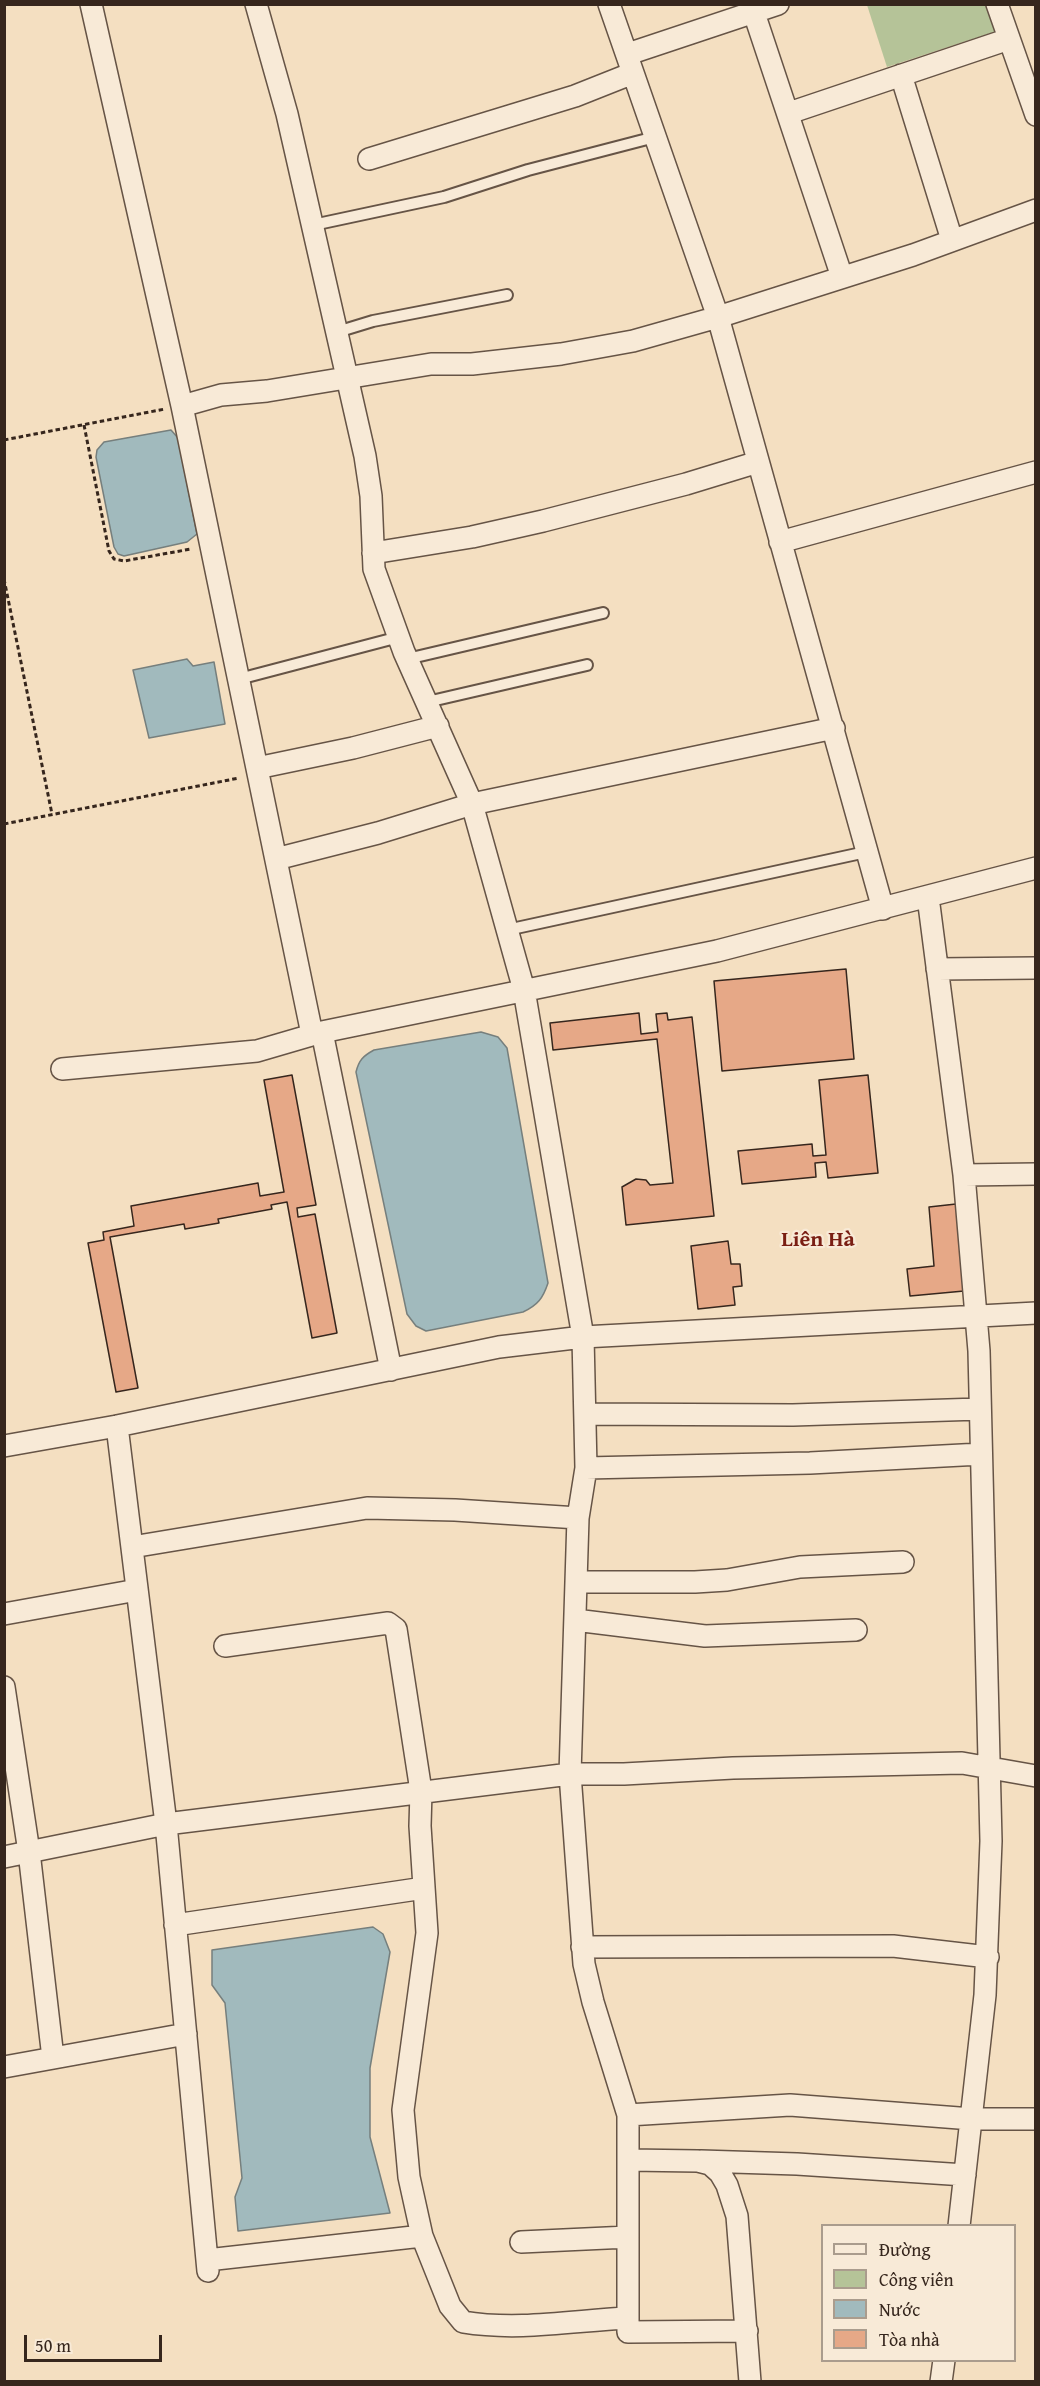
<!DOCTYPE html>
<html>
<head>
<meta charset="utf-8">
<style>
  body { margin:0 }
  #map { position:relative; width:1040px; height:2386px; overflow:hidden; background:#f4dfc1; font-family:"Gentium Book Plus",serif }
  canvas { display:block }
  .frame { position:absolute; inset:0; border:6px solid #36261d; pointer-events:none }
  .legend { position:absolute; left:821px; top:2224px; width:195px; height:138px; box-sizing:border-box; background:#f8ead7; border:2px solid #aa9c8d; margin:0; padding:8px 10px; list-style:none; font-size:18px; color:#36261d }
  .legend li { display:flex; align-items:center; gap:12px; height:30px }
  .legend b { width:30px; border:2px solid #aa9c8d }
  .scale { position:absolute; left:24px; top:2335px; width:138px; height:27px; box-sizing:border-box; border:3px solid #36261d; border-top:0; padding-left:8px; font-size:18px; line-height:21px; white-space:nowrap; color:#36261d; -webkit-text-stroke:4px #f8ead7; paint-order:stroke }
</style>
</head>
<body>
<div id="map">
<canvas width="1040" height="2386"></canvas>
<div class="frame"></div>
<ul class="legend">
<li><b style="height:8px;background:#f8ead7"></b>Đường</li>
<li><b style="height:16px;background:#b5c398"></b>Công viên</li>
<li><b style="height:16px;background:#a1babd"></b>Nước</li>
<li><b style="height:16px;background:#e6a887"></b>Tòa nhà</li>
</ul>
<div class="scale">50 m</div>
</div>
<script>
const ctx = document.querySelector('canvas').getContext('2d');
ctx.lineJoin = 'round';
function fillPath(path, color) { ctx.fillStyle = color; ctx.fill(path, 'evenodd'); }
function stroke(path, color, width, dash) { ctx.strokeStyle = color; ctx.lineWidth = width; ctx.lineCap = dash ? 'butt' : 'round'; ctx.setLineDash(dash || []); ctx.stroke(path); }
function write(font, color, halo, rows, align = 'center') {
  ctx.font = font + ' "Gentium Book Plus",serif'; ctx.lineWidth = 4.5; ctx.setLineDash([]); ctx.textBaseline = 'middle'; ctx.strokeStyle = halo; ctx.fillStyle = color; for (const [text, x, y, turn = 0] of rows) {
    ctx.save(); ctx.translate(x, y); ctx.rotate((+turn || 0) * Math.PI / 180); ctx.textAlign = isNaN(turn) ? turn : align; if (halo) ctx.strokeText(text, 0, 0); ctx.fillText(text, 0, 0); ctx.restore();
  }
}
const green = new Path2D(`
  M867,5H989L997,31L887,67Z`);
const water = new Path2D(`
  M171,430L178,438L197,534L187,542L124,556L118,554L114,547L96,457L97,450L104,442Z
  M187,659L193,666L214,662L225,724L149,738L133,670Z
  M481,1032L498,1037L507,1048L548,1283C543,1298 538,1305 523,1312L426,1331L416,1326L407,1314L356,1072C359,1060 363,1056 374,1050Z
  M373,1927L383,1934L390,1952L370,2068V2137L390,2213L238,2231L235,2197L242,2178L225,2003L212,1985V1950Z`);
const building = new Path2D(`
  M846,969L854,1059L722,1071L714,981Z
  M639,1013L641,1034L658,1032L656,1014L667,1013L668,1020L692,1017L714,1216L626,1225L622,1187L636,1179L646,1180L650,1185L673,1183L657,1039L553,1050L550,1023Z
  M292,1075L316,1205L297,1208L298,1217L315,1214L337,1333L312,1338L287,1202L271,1205L272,1209L218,1219L219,1223L185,1229L184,1224L110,1237L138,1388L116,1392L88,1243L104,1240L103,1232L134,1226L131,1206L258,1183L260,1196L284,1192L264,1080Z
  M868,1075L878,1173L828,1178L826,1162L815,1163L816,1177L742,1184L738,1151L812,1144L813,1156L826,1155L819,1080Z
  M956,1204L964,1291L910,1296L907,1269L934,1266L929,1207Z
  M728,1241L731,1264H740L742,1286L733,1287L735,1305L698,1309L691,1246Z`);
const path = new Path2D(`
  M84,425L109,551L114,559L124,561L191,549
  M4,440L165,409
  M4,579L52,814
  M4,824L239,778`);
const service = new Path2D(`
  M313,225L444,197L528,170L655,137
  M337,332L373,321L507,295
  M407,659L603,613
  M239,679L399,637
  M427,702L587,665
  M507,930L866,852`);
const minor = new Path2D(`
  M91,4L182,406L312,1034
  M256,4L287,114L365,456L371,496L374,569L404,652L472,804L524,990L583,1337L586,1468L578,1518L570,1774L584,1964L593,2002L628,2115V2332L747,2331
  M609,4L718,317L883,909
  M751,4L842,277
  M997,4L1036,115
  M628,54L778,4
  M901,75L952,240
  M789,113L1009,39
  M369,159L575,96L633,73
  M182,406L221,395L267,391L431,364H472L561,354L633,341L718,317L913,255L1036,210
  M780,542L1036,472
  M373,553L472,537L543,521L686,484L758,462
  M257,768L353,748L438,726
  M276,859L378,833L472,804L834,728
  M928,897L964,1175L979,1351L991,1841L985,1995L959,2226
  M937,969L1036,968
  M322,1032L391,1370
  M62,1069L257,1051L322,1032L717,951L1036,868
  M964,1175L1036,1174
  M585,1414L793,1415L979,1409
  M117,1426L166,1824L208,2271
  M4,1446L117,1426L499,1347L583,1337L1036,1313
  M586,1468L810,1463L981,1454
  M132,1547L367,1508L455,1510L578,1518
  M576,1582H695L727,1580L800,1567L903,1562
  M4,1614L137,1590
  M575,1620L705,1636L856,1630
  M225,1646L388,1623L396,1629L421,1791L420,1826L427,1933L403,2110L409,2177L422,2236L450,2306L463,2322C517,2331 572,2321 626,2318
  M4,1687L29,1852L53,2058
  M4,1857L166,1824L570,1774H624L733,1768L962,1763L1036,1776
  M175,1925L424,1888
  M582,1947L893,1946L988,1957
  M4,2067L186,2034
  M628,2115L790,2105L972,2119H1036
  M629,2160L698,2161L710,2164L720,2173L727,2185L737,2216L750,2382
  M701,2161L797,2164L965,2175
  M521,2242L628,2237
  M207,2260L422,2236
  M941,2382L944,2360`);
const quarterNames = [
  ["Liên Hà",818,1240]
];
fillPath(green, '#b5c398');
fillPath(water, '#a1babd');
stroke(water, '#767f7d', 1.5);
fillPath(building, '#e6a887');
stroke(building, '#36261d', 1.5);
stroke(service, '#665446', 14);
stroke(minor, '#665446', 24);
stroke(path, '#36261d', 3, [4.5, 3]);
stroke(service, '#f8ead7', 10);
stroke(minor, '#f8ead7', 21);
write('bold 22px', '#7a1f14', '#f8ead7', quarterNames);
</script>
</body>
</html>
